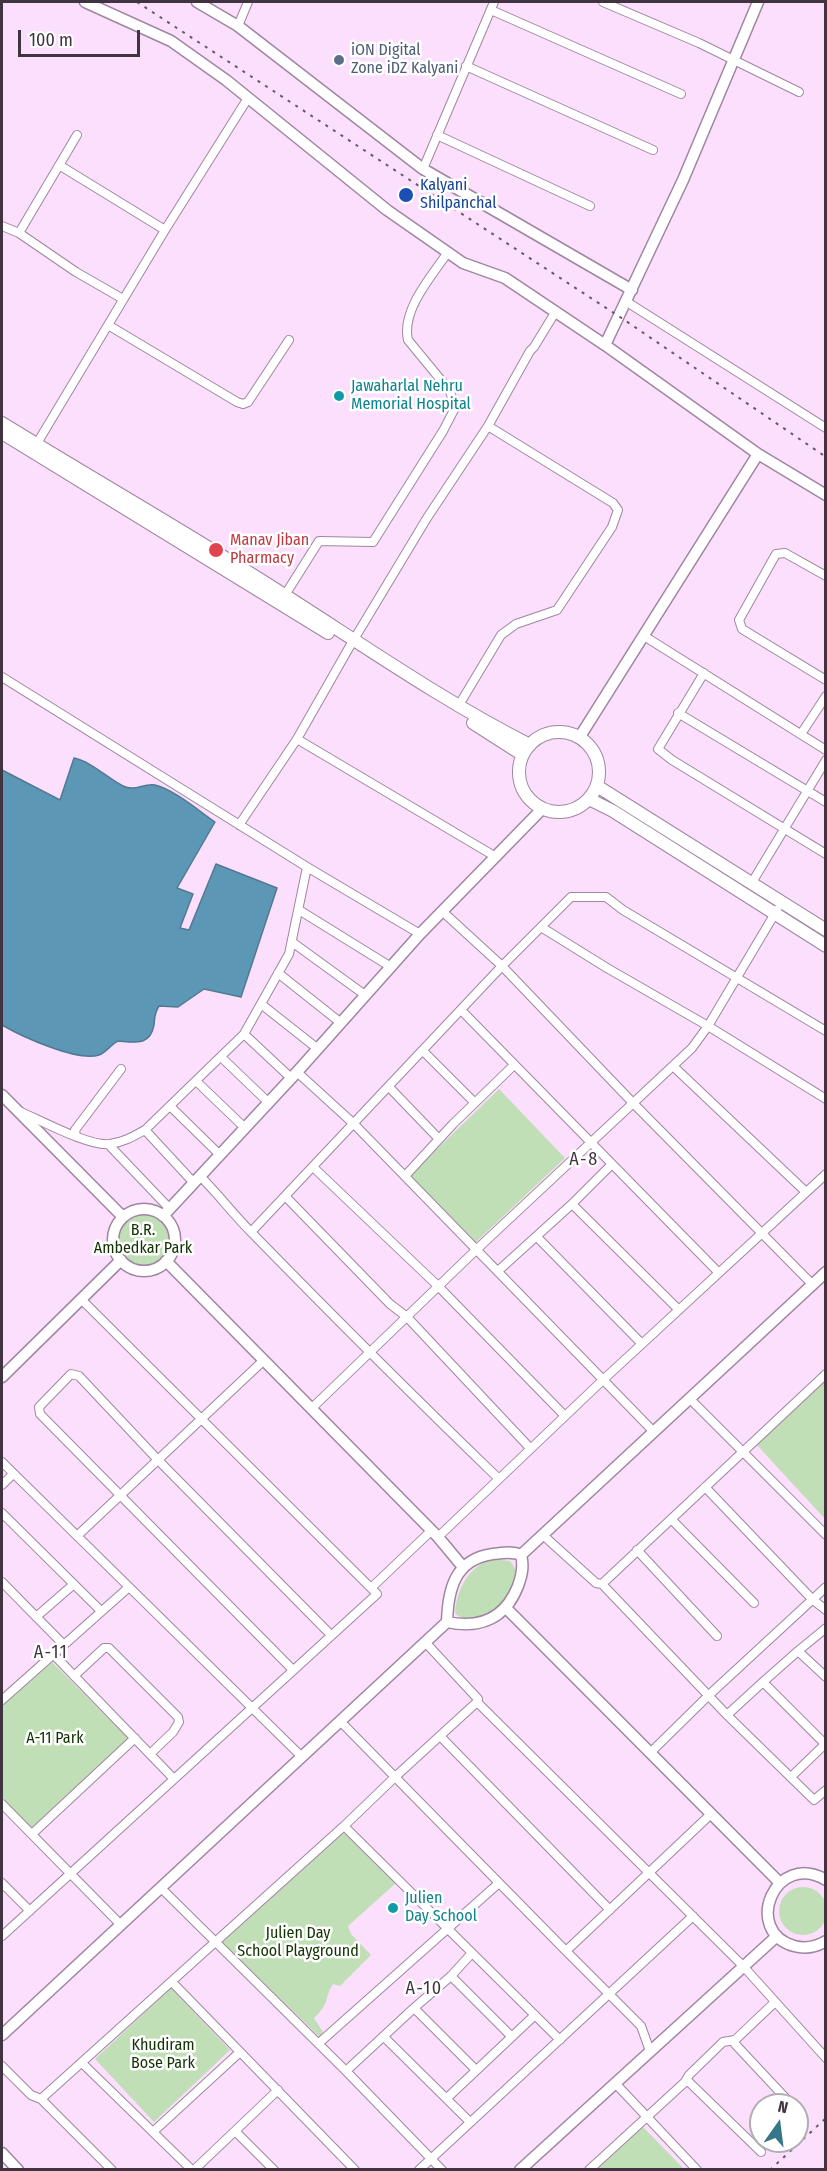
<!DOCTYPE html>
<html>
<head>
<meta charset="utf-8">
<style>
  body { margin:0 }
  #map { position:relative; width:827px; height:2171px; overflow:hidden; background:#fbdffc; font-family:"Fira Sans Condensed",sans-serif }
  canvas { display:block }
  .frame { position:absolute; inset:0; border:3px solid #3f343f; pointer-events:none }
  .north { position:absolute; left:749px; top:2093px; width:60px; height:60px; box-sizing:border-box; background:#fff; border:2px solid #b2aeb2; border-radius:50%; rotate:14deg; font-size:16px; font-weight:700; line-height:24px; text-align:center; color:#3f343f }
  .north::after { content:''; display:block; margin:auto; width:21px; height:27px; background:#36768a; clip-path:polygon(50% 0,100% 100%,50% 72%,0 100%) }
  .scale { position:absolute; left:18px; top:30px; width:122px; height:27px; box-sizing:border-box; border:3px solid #3f343f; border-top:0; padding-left:8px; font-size:18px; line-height:21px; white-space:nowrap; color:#3f343f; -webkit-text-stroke:4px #fff; paint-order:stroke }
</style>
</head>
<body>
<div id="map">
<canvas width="827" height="2171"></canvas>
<div class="frame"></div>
<div class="north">N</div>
<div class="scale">100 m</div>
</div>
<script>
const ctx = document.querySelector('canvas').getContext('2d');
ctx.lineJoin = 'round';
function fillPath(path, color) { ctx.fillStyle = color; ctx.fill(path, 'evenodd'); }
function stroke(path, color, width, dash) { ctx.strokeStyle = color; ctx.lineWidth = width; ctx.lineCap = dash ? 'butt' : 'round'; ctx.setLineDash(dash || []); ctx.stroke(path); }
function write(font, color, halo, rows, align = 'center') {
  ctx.font = font + ' "Fira Sans Condensed",sans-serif'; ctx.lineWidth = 5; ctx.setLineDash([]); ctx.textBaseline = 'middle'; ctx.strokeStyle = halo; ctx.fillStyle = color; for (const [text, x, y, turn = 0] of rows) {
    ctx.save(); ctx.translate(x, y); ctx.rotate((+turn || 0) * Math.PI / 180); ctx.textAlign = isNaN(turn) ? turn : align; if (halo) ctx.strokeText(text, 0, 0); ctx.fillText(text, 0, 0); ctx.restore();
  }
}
const green = new Path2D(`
  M499,1089L565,1158L475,1243L409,1176Z
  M116 1240a27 27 0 1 1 54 0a27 27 0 1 1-54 0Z
  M825,1381V1519L757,1445Z
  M492,1559L510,1561C535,1589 477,1638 455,1613C457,1589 468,1567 492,1559Z
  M52,1662L130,1740L33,1830L2,1797V1706Z
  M343,1831L396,1883L348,1926L351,1934L371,1955L340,1986L333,1984C324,1998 331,2002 314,2018L323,2032L320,2037L220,1941Z
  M779 1911a24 24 0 1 1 48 0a24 24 0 1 1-48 0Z
  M171,1988L230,2050L154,2122L95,2059Z
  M642,2126L684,2169L596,2170Z`);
const water = new Path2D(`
  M74,758C92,762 107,778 123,786C135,792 143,783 155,785C173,789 199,811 215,822L177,888L193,894L180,928L189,930L216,864L277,888L241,997L204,989L178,1007L159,1006C154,1014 155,1017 154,1025C150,1047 133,1042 118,1041C110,1045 107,1052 99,1055C77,1062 21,1036 2,1025V770L60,800Z`);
const street = new Path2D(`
  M603,2L699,43L799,92
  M491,10L681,94
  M238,26L248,2
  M466,66L653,150
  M437,135L590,206
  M59,165L165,230
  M423,169L494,2
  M2,226L19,233L76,272L123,299
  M19,233L77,135
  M627,302L826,428
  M108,325L237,402L243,404L248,402L289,340
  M36,445L165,230L248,98
  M826,576L785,553L776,554L739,620L742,629L826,680
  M285,595L319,541L373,542L443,431L455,408L450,391L408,340C401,310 432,276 448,252
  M644,636L826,750
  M704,673L658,749L672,760L826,854
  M2,677L307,867L420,934
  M459,705L501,635L516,624L557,610L612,527L618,510L613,503L488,426
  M678,713L826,802
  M801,734L826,696
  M297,739L350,646L427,518L488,426L530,351L534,347L556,311
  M239,825L297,739L496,857
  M751,884L826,760
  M299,910L391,967
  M442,911L502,966L633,1103L812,1284
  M541,927L607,968L708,1026L826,1099
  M292,942L365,995
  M278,973L341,1023
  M261,1004L318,1049
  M461,1010L719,1273
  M244,1034L291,1078
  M423,1051L475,1103
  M221,1057L269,1103
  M673,1066L806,1192
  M297,1072L354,1124L653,1431
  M196,1081L245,1128
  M389,1087L439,1139
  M170,1106L220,1155
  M21,1112C42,1121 90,1147 110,1144C124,1142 134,1136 145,1130L244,1034L289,954L307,867
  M145,1130L194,1183
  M76,1136L75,1130L121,1069
  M108,1144L170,1209
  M313,1167L438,1286L565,1416
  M200,1176C219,1195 234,1215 252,1233C333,1316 415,1398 498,1478
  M405,1176L453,1124L514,1065
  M285,1196L390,1304L407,1317L530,1448
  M572,1204L679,1310
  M251,1232L502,966L571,897H606L623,910L826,1031
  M537,1237L642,1344
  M498,1271L572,1204L611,1165
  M826,1374L602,1584L727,1715L814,1800L826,1790
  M689,1398L826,1535
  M312,1408L476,1250L692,1048L708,1026L777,910
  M2,1462L302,1757
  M2,1485L13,1474
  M705,1487L812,1599L826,1610
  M2,1513L101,1611
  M671,1519L754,1603
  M77,1536L264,1360
  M544,1536L596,1583L602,1584
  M438,1537L604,1379L826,1174
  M637,1550L717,1636
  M2,1582L63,1644
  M371,1588L432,1530
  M36,1617L74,1584
  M826,1628L798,1651L826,1677
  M425,1642L478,1699L477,1702L743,1966L826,2058
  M53,1654L174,1779
  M293,1670L40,1414L39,1407L71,1374L79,1376L158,1460L331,1635
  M74,1676L104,1648H109L178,1717L179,1722L173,1732L150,1754
  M763,1682L798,1651
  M2,1700L129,1587
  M477,1702L395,1777L566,1951
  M727,1715L763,1682L825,1744L791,1777
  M340,1721L395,1777L344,1826L560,2040
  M440,1736L610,1910
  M650,1753L709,1695L826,1587
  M2,1804L121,1925
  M32,1834L135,1738
  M2,1883L30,1911
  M161,1888L346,2071L414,2008L451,1976L472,1953
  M2,1936L377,1594L81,1299
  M451,1976L512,2037
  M172,1982L355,2170
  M775,2002L735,2040V2044L792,2105
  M414,2008L476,2070
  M384,2037L470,2122
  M319,2043L499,1883
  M650,2051L641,2026L566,1951L711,1814
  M82,2063L192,2170
  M2,2066L31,2095L41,2099L112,2170
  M346,2071L442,2170
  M685,2082L689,2075L723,2042L735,2040
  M615,2083L697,2170
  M447,2098L535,2015
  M41,2099L344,1826
  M797,2110L798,2111
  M154,2131L240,2052
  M235,2131L274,2170
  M194,2170L278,2090
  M419,2170L693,1916
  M589,2170L685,2082H689L761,2152`);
const secondary = new Path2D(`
  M85,2L171,41L226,80L387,210L463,263L505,278L605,345L758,454L826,495
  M197,2L238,26L423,169L632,290
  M605,345L683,180L758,2
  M579,738L758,454
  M2,1095L123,1217
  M113 1240a31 31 0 1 1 62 0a31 31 0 1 1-62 0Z
  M163,1216L297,1072L420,934L542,809
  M166,1261L438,1537L463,1567
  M2,1377L121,1260
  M521,1555L826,1272
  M506,1608L780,1883
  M447,1622C480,1629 505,1619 518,1586C522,1575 524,1566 521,1555
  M826,1880C775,1850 742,1931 794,1946C805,1949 816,1947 826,1941
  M2,2035L447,1622C448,1589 455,1559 493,1554C503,1553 512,1551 521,1555
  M2,2153L18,2170
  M520,2170L777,1936`);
const primary = new Path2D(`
  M2,423C96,481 193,536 286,596C366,647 445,702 530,745
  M2,433L328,633
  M473,723L523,755
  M519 772a40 40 0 1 1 80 0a40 40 0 1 1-80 0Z
  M597,786L826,930
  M589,799L613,811L826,946`);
const rail = new Path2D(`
  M137,2L620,317L826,457
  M770,2170L826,2118`);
const markers = [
  [339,60,6,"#5c6f8a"],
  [406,195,8,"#1a4fb4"],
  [339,396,6,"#0f9aa8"],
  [216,550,8,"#e0444e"],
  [393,1908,6,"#0f9aa8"]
];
const serviceNames = [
  ["iON Digital",351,51],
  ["Zone iDZ Kalyani",351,69]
];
const transitNames = [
  ["Kalyani",420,186],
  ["Shilpanchal",420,204]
];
const cultureNames = [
  ["Jawaharlal Nehru",351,387],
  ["Memorial Hospital",351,405],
  ["Julien",405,1899],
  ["Day School",405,1917]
];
const healthNames = [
  ["Manav Jiban",230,541],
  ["Pharmacy",230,559]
];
const parkNames = [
  ["B.R.",143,1231],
  ["Ambedkar Park",143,1249],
  ["A-11 Park",55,1739],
  ["Julien Day",298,1934],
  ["School Playground",298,1952],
  ["Khudiram",163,2046],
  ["Bose Park",163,2064]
];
const neighbourhoodNames = [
  ["A-8",584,1160],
  ["A-11",51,1653],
  ["A-10",424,1989]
];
fillPath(green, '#c1dfb6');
fillPath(water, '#5c97b5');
stroke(water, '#537992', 1.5);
stroke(street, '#9f86a0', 10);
stroke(secondary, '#9f86a0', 13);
stroke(primary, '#9f86a0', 14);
stroke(street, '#fff', 8);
stroke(secondary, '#fff', 10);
stroke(primary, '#fff', 12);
stroke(rail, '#685968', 2, [3, 6]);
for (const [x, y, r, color] of markers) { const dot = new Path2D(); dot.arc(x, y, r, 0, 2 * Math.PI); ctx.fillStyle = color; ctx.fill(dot); stroke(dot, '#fff', 2); }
write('16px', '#4e5e75', '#fff', serviceNames, 'left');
write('16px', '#164399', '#fff', transitNames, 'left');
write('16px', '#0d838f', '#fff', cultureNames, 'left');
write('16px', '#be3a42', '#fff', healthNames, 'left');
write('16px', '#113302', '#fff', parkNames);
ctx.letterSpacing = '1.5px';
write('18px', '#3f343f', '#fff', neighbourhoodNames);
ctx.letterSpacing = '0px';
</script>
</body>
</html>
